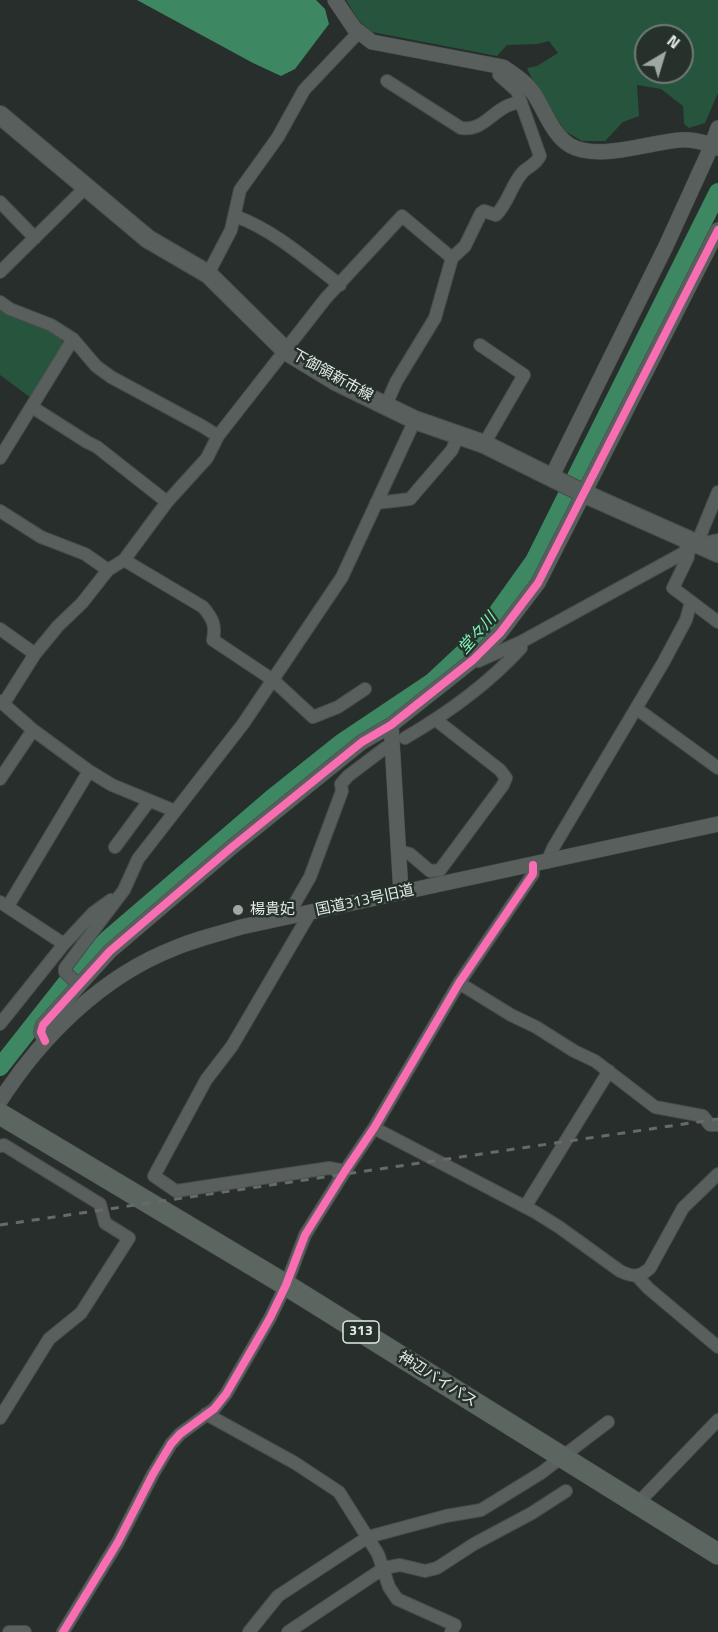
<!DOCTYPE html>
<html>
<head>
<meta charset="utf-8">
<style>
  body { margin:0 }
  #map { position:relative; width:718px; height:1632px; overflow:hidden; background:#282e2b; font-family:"Titillium Web",sans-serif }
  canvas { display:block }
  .north { position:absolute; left:634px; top:24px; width:60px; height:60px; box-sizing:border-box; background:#25312a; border:2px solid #717b75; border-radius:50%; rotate:38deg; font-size:16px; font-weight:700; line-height:24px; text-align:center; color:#e2eae5 }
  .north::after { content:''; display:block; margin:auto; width:21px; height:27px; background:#a1a8a4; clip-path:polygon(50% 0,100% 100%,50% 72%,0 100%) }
</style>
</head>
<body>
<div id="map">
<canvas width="718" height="1632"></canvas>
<div class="north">N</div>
</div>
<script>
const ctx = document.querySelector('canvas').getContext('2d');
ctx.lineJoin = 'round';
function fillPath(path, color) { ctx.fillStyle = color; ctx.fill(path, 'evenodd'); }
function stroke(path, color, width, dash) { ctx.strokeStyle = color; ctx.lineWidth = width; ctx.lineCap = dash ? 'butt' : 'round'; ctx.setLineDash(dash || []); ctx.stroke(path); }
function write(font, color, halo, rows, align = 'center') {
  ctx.font = font + ' "Titillium Web","Noto Sans JP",sans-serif'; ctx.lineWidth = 5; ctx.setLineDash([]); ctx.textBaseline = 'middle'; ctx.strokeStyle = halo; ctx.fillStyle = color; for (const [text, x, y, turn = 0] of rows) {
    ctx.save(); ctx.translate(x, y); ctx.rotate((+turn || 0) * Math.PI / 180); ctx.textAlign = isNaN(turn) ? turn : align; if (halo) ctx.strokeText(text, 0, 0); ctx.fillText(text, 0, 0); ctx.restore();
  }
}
const green = new Path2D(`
  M346,0H718V93L705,123L689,128L684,124L683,106L661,89L637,85L639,116L623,122L605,141H582L565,131L532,79L527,68L537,66L558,53L549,41L537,44L507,45L497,56L372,32L359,21ZM646,36H682V72H646Z
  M0,308C19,323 53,320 64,344L31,398L0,375Z`);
const water = new Path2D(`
  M137,0H316L325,9L329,24L295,69L281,76L253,63Z`);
const river = new Path2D(`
  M0,1067L78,968L109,938L272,798L341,743L432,682L479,638L534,561L718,192`);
const minor = new Path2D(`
  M387,81L461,128C482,131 490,114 507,106C511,104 516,103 521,102
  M0,202L35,238
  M235,216C274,230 307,260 340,285
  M452,258L465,246L481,213L484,211L496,215C508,203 511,186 522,173C529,165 534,167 540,156L517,91L499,75L503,67
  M0,272L85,188
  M208,274L231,230L240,190L278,137L304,90L358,33
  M0,302L10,309L51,325L73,339L96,366L111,377L202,426L218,436
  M480,345L524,375L484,444
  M32,407L87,442L97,447L167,502
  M0,458L73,339
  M376,503L410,499L452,450L458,435
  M0,511L41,537L85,554L108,570
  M700,544V536L718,492
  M686,547L688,557L673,588L718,622
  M124,560L203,607C213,619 216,625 213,640L273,680L313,717L338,707L365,689
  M0,629L35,654
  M473,660L478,661L521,642L700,544L718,540
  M0,701L33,730L89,771L112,785L175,811
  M4,703L35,654L58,626L82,603L108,570L124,560L167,502L207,458L218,436L326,298L402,216L452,258L435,318L396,382L386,405
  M637,709L718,768
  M405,738C448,713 488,684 521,648V642
  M0,779L33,730
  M115,847L149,801
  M399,851L410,854L430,871L440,870L503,785L506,778L500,770L436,720
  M547,862L553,848L663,663L686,620L691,602
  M0,902L64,944
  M8,906L89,771
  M310,913L232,1046L206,1080L154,1176L176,1191L329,1168L345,1171
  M293,916L291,910L310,877L342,791L341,784L348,776L385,748
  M459,983L511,1015L536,1027L574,1051L595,1061L655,1107L703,1116L710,1125H718
  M78,984L65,972V968L124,890L138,859L243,724L342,577L415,420
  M0,1024L64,944L93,913L111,900
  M374,1128L535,1212L559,1227L620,1271C633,1277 639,1278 650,1268L683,1208L718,1174
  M0,1146L4,1145L100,1204L105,1223L129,1238L81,1313L49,1339L0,1418
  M525,1207L609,1071
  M637,1276L648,1288L718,1347
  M206,1414L295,1463L339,1492L378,1554L389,1587L397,1599L455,1625L451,1632
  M637,1504L718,1420
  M9,1632H25
  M63,1632L118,1542L153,1474L171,1444L180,1434L214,1409L226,1394L270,1318L286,1285L305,1235L345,1171L374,1128L459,983L533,874V865
  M249,1632L278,1596L368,1537L446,1516L481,1510L541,1473L608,1422
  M288,1632L384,1568L400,1565L425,1571L437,1568L474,1544L532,1513L566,1491`);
const tertiary = new Path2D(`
  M335,0L354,28L372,42L503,67C515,75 526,82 534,94C545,111 553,136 571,146C599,161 650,142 680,140C691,139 702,142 712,145L666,246L551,478
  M718,128L712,145L718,148
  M391,725L401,893
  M45,1041L41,1032L43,1025L110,951L232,847L362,742L391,725L473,660L500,633L538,583L718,230
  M0,1101C41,1037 102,976 175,948C196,939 219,934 241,927L718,824`);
const secondary = new Path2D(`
  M0,115L148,239L208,274L286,351L337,382L415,420L484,444L583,493L718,553`);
const trunk = new Path2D(`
  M0,1114L286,1285L718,1554`);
const rail = new Path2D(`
  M0,1225L718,1119`);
const cycleway = new Path2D(`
  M45,1041L41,1032L43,1025L110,951L232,847L362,742L391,725L473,660L500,633L538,583L718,230
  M63,1632L118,1542L153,1474L171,1444L180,1434L214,1409L226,1394L270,1318L286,1285L305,1235L345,1171L374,1128L459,983L533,874V865`);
const markers = [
  [238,910,6,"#a1a8a4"]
];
const shields = [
  [361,1332,36]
];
const shieldNames = [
  ["313",361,1332]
];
const streetNames = [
  ["下御領新市線",332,376,29],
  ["国道313号旧道",365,901,-12],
  ["神辺バイパス",437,1380,32]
];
const poiNames = [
  ["楊貴妃",250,910]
];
const waterNames = [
  ["堂々川",478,634,-49]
];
fillPath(green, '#26543d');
fillPath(water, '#3d8863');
stroke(river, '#3d8863', 18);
stroke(minor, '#484c4a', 14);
stroke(tertiary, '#484c4a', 16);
stroke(secondary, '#484c4a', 20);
stroke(trunk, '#484c4a', 22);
stroke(minor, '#595f5c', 12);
stroke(tertiary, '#595f5c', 15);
stroke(secondary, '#595f5c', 18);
stroke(trunk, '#5c6661', 21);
stroke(rail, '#666a68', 3, [8, 8]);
stroke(cycleway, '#f96db3', 8);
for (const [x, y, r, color] of markers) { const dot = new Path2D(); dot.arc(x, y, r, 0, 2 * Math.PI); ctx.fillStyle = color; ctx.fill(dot); stroke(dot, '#25312a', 2); }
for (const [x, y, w] of shields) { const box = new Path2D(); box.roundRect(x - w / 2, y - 11, w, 22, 4.5); ctx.fillStyle = '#25312a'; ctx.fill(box); stroke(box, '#e2eae5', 1.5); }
write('bold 14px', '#e2eae5', null, shieldNames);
write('15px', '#e2eae5', '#25312a', streetNames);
write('15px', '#e2eae5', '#25312a', poiNames, 'left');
write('italic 16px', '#84f3bb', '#25312a', waterNames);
</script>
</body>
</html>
